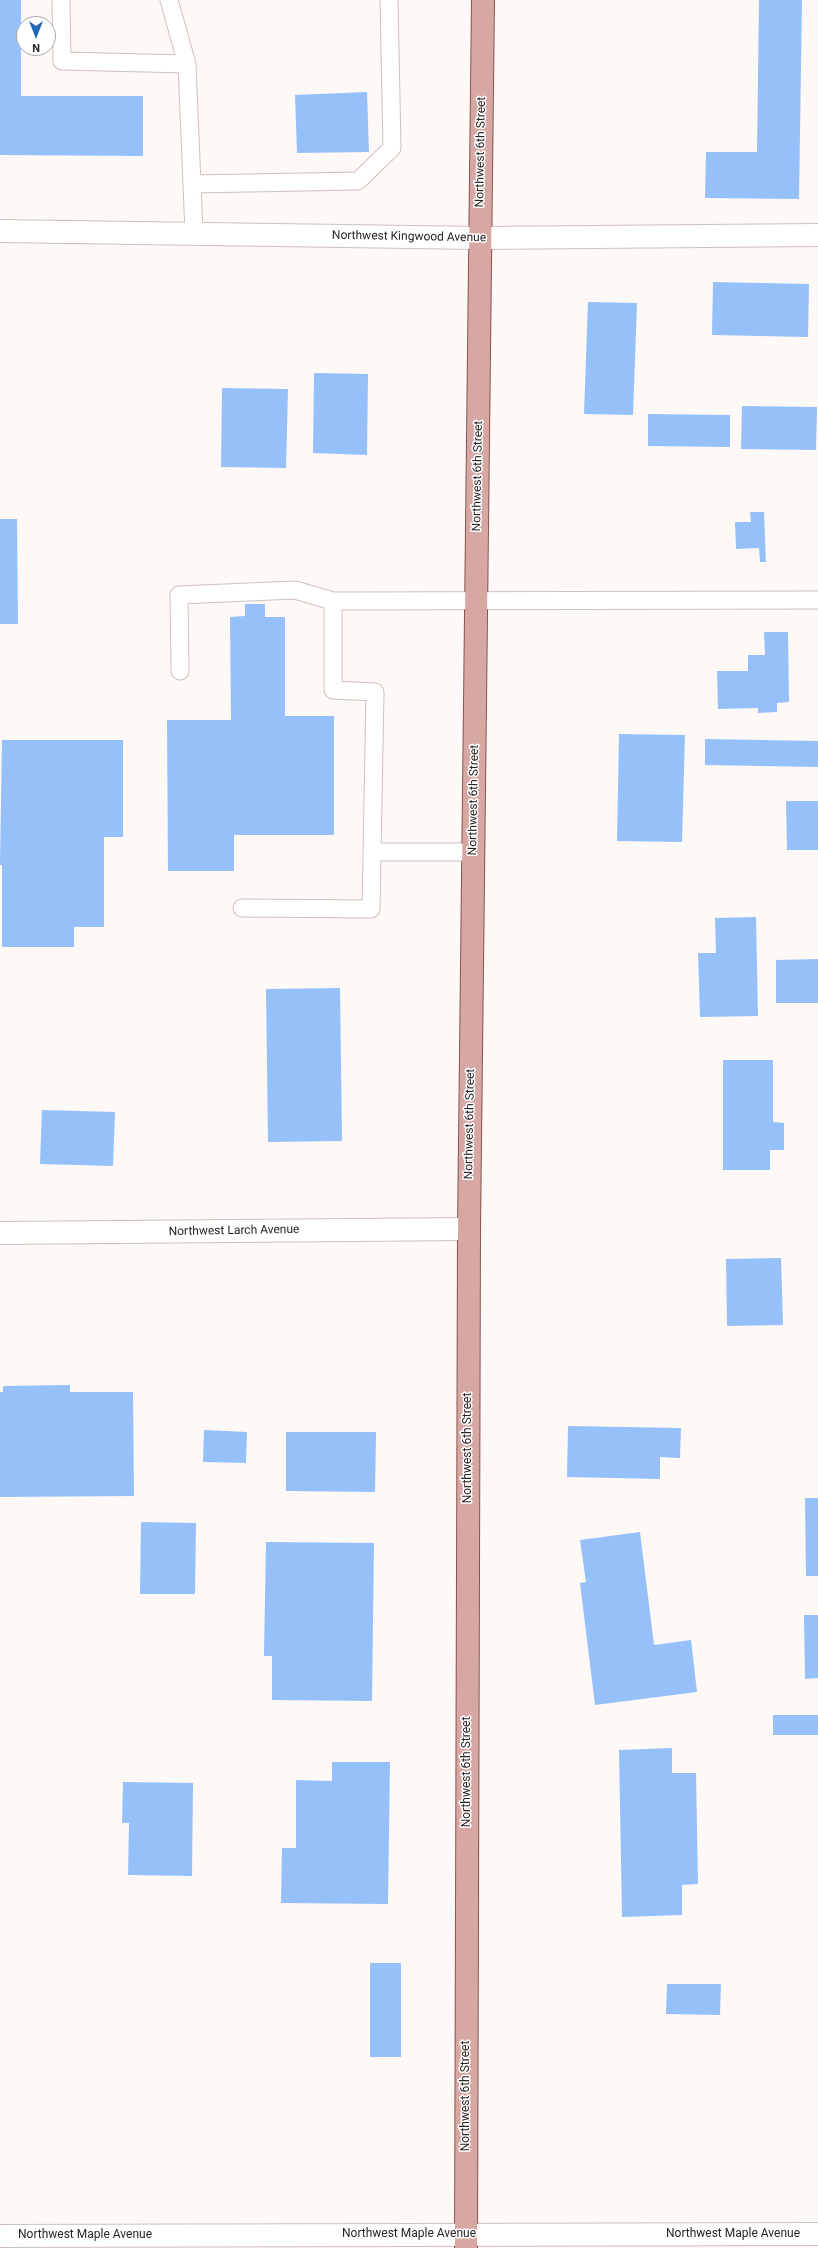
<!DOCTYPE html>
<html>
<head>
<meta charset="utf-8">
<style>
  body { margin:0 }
  #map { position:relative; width:818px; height:2248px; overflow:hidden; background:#fef8f7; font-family:Roboto,sans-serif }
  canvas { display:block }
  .north { position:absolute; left:16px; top:16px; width:40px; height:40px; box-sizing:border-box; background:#fff; border:1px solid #aaa7a7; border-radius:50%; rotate:180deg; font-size:11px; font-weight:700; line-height:16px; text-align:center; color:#2a2423 }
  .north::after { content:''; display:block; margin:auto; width:14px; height:18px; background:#2264b5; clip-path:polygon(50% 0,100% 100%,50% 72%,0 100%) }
</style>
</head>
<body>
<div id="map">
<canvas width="818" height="2248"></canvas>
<div class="north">N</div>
</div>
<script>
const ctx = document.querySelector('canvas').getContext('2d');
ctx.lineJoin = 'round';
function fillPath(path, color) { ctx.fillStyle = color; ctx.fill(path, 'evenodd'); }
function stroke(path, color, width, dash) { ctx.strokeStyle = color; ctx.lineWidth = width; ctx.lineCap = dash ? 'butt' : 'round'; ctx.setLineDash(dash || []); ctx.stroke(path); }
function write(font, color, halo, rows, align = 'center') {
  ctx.font = font + ' Roboto,sans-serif'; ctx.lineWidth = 3; ctx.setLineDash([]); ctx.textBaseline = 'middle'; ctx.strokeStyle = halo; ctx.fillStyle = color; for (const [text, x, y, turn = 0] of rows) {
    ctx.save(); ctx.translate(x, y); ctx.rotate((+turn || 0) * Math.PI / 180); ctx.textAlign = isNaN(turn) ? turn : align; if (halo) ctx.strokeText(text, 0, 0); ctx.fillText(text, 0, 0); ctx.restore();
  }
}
const building = new Path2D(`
  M0,0H21V96H143V156L0,155Z
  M759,0H802L799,199L705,198L706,152H757Z
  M367,92L369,152L297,153L295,95Z
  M713,282L809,284L808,337L712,335Z
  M588,302L637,303L633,415L584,414Z
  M314,373L368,374L367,455L313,453Z
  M222,388L288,389L286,468L221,467Z
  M742,406L817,407L816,450L741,449Z
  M648,414L730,415V447L648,446Z
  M750,512H764L766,562H760L759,548L736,549L735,522H751Z
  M0,519H17L18,624H0Z
  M245,604H265V617H285V716H334V835H234V871H168L167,720H231L230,617L245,616Z
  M764,632H788L789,702L777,703V712L758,713V708L718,709L717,671H748V655H765Z
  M619,734L685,735L682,842L617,841Z
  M705,739L818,741V767L705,765Z
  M2,740H123V837H104V927H74V947H2V865H0Z
  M786,801H818V850H787Z
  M756,917L758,1016L700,1017L698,953H716L715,918Z
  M818,959V1003H776V960Z
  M340,988L342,1141L268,1142L266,989Z
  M723,1060H773V1122L784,1123V1150H770V1170H723Z
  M42,1110L115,1112L113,1166L40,1164Z
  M781,1258L783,1325L727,1326L726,1259Z
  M70,1385V1392H133L134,1496L0,1497V1392H3V1386Z
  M568,1426L681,1428L680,1458L660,1457V1479L567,1477Z
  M204,1430L247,1432L246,1463L203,1462Z
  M286,1432H376L375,1492L286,1491Z
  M805,1498H818V1576H806Z
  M141,1522L196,1523L195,1594H140Z
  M640,1532L654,1645L691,1640L697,1692L595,1705L580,1583L586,1582L580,1540Z
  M266,1542L374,1543L372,1701L272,1700V1656H264Z
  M804,1615H818V1678L805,1679Z
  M773,1715H818V1735H773Z
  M672,1748V1773H696L698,1884L682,1885V1915L622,1917L619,1750Z
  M332,1762H390L388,1904L281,1903L282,1848H296V1780L332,1781Z
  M123,1782L193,1783L192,1876L128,1875L129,1823H122Z
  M370,1963H401V2057H370Z
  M667,1984H721L720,2015L666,2014Z`);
const lane = new Path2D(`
  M61,0L62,61L187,64L169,0
  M187,64L194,233
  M192,184L358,181L392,148L389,0
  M180,671L179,595L295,590L333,601
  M372,852H473
  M242,908L371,909L375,692L333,690V601L818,600`);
const street = new Path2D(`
  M0,231L480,238L818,235`);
const secondary = new Path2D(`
  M0,1233L469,1229
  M0,2236L818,2234`);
const primary = new Path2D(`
  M466,2248L469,1229L483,0`);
const streetNames = [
  ["Northwest 6th Street",481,152,-89],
  ["Northwest Kingwood Avenue",409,237,1],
  ["Northwest 6th Street",478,476,-89],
  ["Northwest 6th Street",474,800,-89],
  ["Northwest 6th Street",470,1124,-89],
  ["Northwest Larch Avenue",234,1231,-1],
  ["Northwest 6th Street",468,1448,-90],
  ["Northwest 6th Street",467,1772,-90],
  ["Northwest 6th Street",466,2096,-90],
  ["Northwest Maple Avenue",409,2234],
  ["Northwest Maple Avenue",733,2234],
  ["Northwest Maple Avenue",85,2235]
];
fillPath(building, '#95c0fa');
stroke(lane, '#cfc0be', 19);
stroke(street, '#cfc0be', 24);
stroke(secondary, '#cfc0be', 24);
stroke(primary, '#8a544e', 24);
stroke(lane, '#fff', 17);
stroke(street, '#fff', 22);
stroke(secondary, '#fff', 22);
stroke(primary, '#d7a8a3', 22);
write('12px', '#2a2423', '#fff', streetNames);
</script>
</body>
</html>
